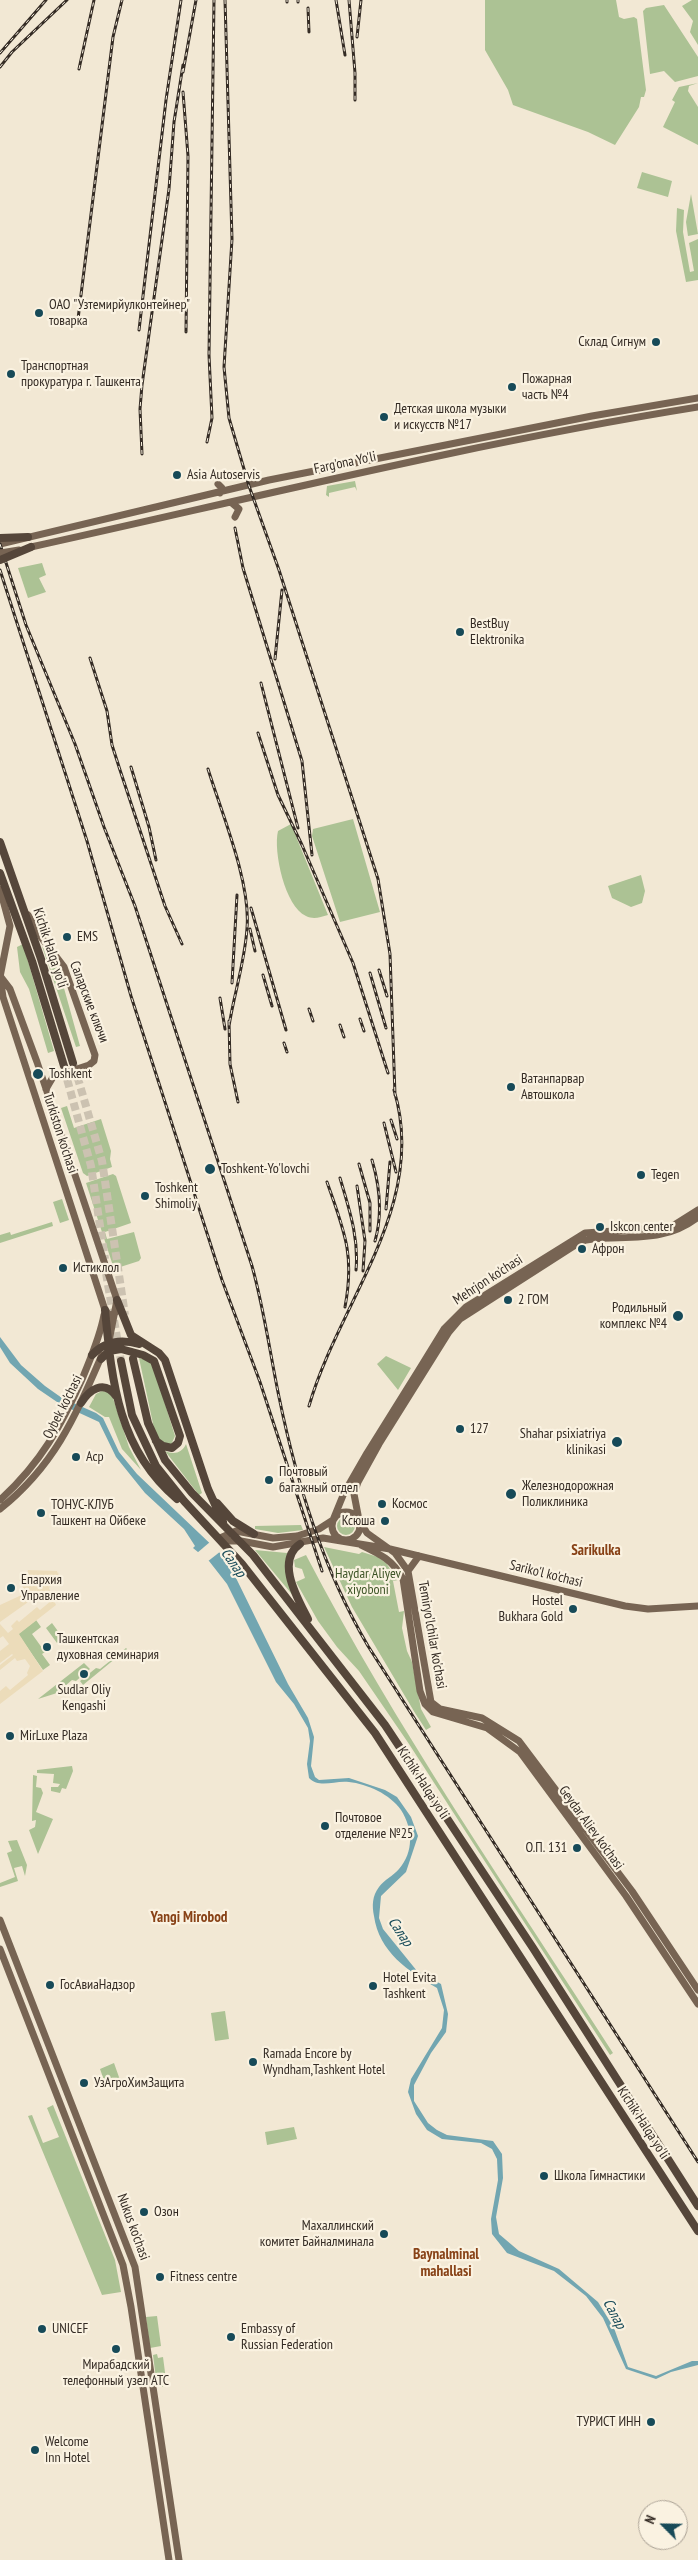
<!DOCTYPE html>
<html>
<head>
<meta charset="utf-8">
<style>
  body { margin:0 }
  #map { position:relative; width:698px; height:2560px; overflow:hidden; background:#f2e8d4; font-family:"PT Sans Narrow",sans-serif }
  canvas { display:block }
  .north { position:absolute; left:638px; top:2500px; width:50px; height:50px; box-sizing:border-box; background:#faf2e1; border:1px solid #aba295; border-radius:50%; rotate:293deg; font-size:14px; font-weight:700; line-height:20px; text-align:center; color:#342b24 }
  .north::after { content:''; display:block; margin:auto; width:18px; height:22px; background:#174a58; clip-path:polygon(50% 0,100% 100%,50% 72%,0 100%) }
</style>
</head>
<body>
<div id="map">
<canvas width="698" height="2560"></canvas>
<div class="north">N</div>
</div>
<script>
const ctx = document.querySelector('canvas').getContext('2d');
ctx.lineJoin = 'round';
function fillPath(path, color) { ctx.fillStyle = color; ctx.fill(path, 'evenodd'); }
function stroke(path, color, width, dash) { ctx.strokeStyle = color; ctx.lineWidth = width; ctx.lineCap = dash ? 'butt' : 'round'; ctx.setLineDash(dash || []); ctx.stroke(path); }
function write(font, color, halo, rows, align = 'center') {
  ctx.font = font + ' "PT Sans Narrow",sans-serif'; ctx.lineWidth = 4.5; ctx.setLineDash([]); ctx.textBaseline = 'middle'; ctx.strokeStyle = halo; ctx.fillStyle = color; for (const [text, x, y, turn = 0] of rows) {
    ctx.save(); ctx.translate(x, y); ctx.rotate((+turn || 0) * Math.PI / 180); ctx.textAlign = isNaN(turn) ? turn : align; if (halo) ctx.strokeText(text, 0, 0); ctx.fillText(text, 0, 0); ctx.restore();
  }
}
const green = new Path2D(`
  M485,0H616L619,17L624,19L634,17L637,19L646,90L644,97H641L639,107L615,145L588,132L513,105L508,90L485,50Z
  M692,0H698V45L690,32L693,21L682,6Z
  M664,5L698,57V76L675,82L664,71L650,74L643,11L646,8Z
  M698,83L689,86L688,91L698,107V145L663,127L675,102L672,100L679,87Z
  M642,172L672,181L668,197L637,188Z
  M691,194L698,234L688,236L686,222Z
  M677,208L684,210L683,232L690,272L694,271L689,243L698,239V280L686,282L676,231Z
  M355,481L357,491L355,487L329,493V497L326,495L327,486Z
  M42,563L46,575L39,578L46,592L28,598L18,568Z
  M353,819L380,912L340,922L312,836L313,829Z
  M291,824L328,915C320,917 314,920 306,916C285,907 273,851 278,831Z
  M641,875L645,891L642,903L631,907L612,898L608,886Z
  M23,944L54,1051L48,1053L29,989L20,972L17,947Z
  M42,946L59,970L80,1046L76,1047Z
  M67,1106L74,1128L101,1119L111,1151L110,1159L112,1167L87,1176L83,1173L61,1108Z
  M113,1174L116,1176L131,1223L105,1232L107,1239L134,1232L141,1258L139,1261L114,1269L86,1183Z
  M62,1199L69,1220L60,1223L53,1202Z
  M52,1222L53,1226L0,1243V1235L10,1232L11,1235Z
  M386,1356L411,1368L398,1390L377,1364Z
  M139,1358L147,1360L153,1365L175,1436L171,1445L161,1443L155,1433Z
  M102,1391L108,1392L113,1398L129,1447L141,1470L122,1449L109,1417H105L89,1407L96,1394Z
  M186,1444L202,1493L199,1495L165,1451C174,1455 182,1453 186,1444Z
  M337 1526a9 9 0 1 1 18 0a9 9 0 1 1-18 0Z
  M301,1525L303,1530L278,1533L255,1529V1526Z
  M324,1547L359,1554L362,1552L378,1557L386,1563L398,1580L393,1581L399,1612L404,1611L402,1628L407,1651L412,1662L421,1709L431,1727L426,1730L415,1713L352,1607Z
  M255,1550L287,1553L286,1566L295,1598Z
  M306,1555C396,1728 508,1889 613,2053L610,2055L409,1744L359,1671L337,1647L318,1621L296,1582L305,1578L302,1569L295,1567L294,1560Z
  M36,1620L41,1627L32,1634L45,1652L42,1654L50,1665L43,1670L18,1634Z
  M52,1623L63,1638L57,1643L46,1628Z
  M126,1648L127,1649L83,1685L80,1681L96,1668L100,1669Z
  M84,1663L90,1669L76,1681L72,1680L57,1693L38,1699Z
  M72,1766L73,1771L66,1789L62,1788L60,1793L51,1791V1787H58L60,1784L53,1783L54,1774L37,1773V1770Z
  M33,1775L37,1776L36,1787L41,1788L43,1793L36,1812L53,1819L38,1854L29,1830L35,1827L36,1820L32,1821Z
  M17,1840L27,1865L25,1876L22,1866L14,1868L18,1881L0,1887V1883L15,1877L7,1853L12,1851L8,1841Z
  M225,2011L229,2039L215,2041L211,2013Z
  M114,2063L120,2080L106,2086L100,2069Z
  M53,2105L115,2260L121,2292L102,2295L28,2116L32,2115L43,2143L59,2137L47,2108Z
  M294,2127L297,2139L267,2145L265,2132Z
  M157,2316L161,2346L150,2348L146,2317Z
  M157,2354L158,2358L163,2357L166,2380L163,2381V2387H157L153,2355Z`);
const plaza = new Path2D(`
  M28,1570L57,1571L58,1574L59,1572L57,1580L49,1588L56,1605L19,1634L43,1671L0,1704V1691L6,1686L10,1690L28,1675L27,1673L30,1666L25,1659L17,1661L15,1658L0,1670V1665L13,1655L12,1654L0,1663V1651L9,1644L3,1636L0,1638V1624L8,1633L13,1629L11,1626L17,1620L19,1622L37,1607L40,1610L51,1601L42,1591L36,1596L34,1594L29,1598L31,1600L0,1622V1605L26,1593L19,1580L27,1576Z`);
const water = new Path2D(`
  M0,1337L21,1365L45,1386L62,1398L96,1413L103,1418L119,1452L137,1474L220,1553L236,1578L288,1684L308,1718L314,1737L311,1766L315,1777L319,1780L349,1778L385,1790L397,1797L411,1817L418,1836L406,1872L381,1896L379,1918L383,1929L417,1971L441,1984L448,2014L446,2032L431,2053L414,2085V2101L428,2123L437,2130L447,2135L493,2141L502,2154L503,2178L496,2217L499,2234L519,2251L559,2269L598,2302L614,2328L628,2367L656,2376L692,2361H698V2365L671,2372L656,2379L626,2369L603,2318L586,2296L554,2271L507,2253L492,2234L491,2219L498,2180L497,2159L492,2149L481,2143L442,2139L427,2130L416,2114L408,2092L411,2079L442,2028L444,2010L437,1988C408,1971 379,1952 374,1916C372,1906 372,1896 379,1887C384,1880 393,1876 399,1869C414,1852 413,1829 401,1810C390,1794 367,1784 349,1782C335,1780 320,1789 309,1778L307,1764L310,1741L308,1728L294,1704L276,1682L227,1584L209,1561L193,1548L195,1546L184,1529L145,1493L116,1457L99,1422L60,1404L38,1389L10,1363L0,1347Z`);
const pier = new Path2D(`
  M210,1542L221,1551L207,1562L197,1553Z`);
const highwayTunnel = new Path2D(`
  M74,1065L102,1161L125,1315
  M64,1068L91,1166L105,1259
  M106,1273L121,1361`);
const major = new Path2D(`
  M218,484L222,488L220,493
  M232,503L239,509L235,517
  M0,544L269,480L592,416L698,398
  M31,547C253,498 473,443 698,407
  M0,889L10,926L0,977L3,997L105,1310L110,1316L116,1312
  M28,915L41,937L64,967L95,1055L94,1061L89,1065L53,1077L46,1089
  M0,976L10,989L37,1062L117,1300L109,1341
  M698,1217C671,1238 644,1237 611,1238C601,1238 590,1238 580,1242L460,1319L449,1332L379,1444L358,1482L354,1494L359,1520L367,1533L395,1553L408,1571L431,1702L440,1709L482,1718L519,1741L632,1891L698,1990
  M0,1500C41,1463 61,1426 83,1377C91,1357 100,1337 104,1315
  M0,1509C55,1465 75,1417 102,1355
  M332 1526a14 14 0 1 1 28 0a14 14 0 1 1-28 0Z
  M220,1538L236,1531L273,1538L297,1536L319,1529L333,1520L344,1493L367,1453L420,1368L444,1329L466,1307L585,1233L671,1227L698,1210
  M223,1541H241L273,1547L323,1538L390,1549L625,1606L648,1609L698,1606
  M361,1545C380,1554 393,1560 403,1579L420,1691L425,1704L433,1712L487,1728L520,1752L626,1896L698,2004
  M408,1571L419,1556
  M0,1920L135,2267L179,2560
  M0,1949L123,2265L131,2307L169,2560`);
const highway = new Path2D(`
  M0,538L28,537
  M0,842L41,959L73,1063
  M0,873L32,961L64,1066
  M117,1300L131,1335L159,1353L165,1360L208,1489L223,1522
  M105,1310C112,1382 118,1449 177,1499
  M92,1355C105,1341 121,1339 139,1344
  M101,1359L109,1351L121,1349L143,1355L154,1361L180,1436L178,1443L172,1448L163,1446L156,1441
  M133,1359L148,1423L165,1460L192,1493L253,1555L385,1725L533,1948L698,2206
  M121,1361L132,1415L156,1466L184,1501L242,1564L375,1733L698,2231
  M81,1403C89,1390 104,1379 116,1396
  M217,1503L233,1521L254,1534
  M300,1544C275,1561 298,1599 308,1619`);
const rail = new Path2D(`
  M225,0L232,239L224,367L229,418L249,486L279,570L378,879L390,954L395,1095
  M287,0V2
  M298,0V2
  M336,0L345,55
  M349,0L355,73V100
  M308,8L309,32
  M357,37L361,0
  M0,53L46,0
  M0,67L12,52L67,0
  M79,69L94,0
  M183,72L196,0
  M183,92L188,156L186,332
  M78,319L113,37L122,0
  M139,330L166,100L181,0
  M207,442L212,418L209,355L214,0
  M142,454L140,409L142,385L169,189L174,122L183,65
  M235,528L243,568L302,761L312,855
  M0,544L26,625L75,744L104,827L135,906L252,1266C264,1309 270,1353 279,1397C297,1484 323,1569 368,1646L698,2162
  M0,570L87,841L131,996L222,1280L260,1382L322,1571
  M90,658L107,711L112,745L120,770L165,906L182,944
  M275,659L282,590
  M261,683L298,828
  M258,733L278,795L302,845L353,963L388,1073
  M131,767L149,827L156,860
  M208,769C222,814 251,883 247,928C245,961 234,994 229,1026
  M251,908L286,1030
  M250,929L255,951
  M379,970L387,996
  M370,973L386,1028
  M263,975L272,1006
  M232,983L237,895
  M220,998L225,1029
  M309,1009L313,1021
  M360,1019L364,1031
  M229,1021L230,1064L238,1102
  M340,1025L344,1037
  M284,1043L287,1052
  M391,1120L397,1139
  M384,1123L396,1172
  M372,1160C380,1187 383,1213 375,1241
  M359,1164L370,1203V1231
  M340,1178C349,1209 359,1237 356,1270
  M327,1182C344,1231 355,1254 345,1307
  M357,1186L365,1241L363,1271
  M386,1209L390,1162
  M309,1406C339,1301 429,1205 394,1090`);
const majorBridge = new Path2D(`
  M0,553L19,550`);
const highwayBridge = new Path2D(`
  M0,560L31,547`);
const markers = [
  [39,313,5,"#174a58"],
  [656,342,5,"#174a58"],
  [11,374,5,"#174a58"],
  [512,387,5,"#174a58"],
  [384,417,5,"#174a58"],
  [177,475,5,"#174a58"],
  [460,632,5,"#174a58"],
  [67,937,5,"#174a58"],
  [38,1074,6,"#174a58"],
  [511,1087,5,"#174a58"],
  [210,1169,6,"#174a58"],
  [641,1175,5,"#174a58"],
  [145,1196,5,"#174a58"],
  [600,1227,5,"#174a58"],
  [582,1249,5,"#174a58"],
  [63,1268,5,"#174a58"],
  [508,1300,5,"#174a58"],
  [678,1316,6,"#174a58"],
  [460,1429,5,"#174a58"],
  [617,1442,6,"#174a58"],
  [76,1457,5,"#174a58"],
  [269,1480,5,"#174a58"],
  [511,1494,6,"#174a58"],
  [382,1504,5,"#174a58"],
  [41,1513,5,"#174a58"],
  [385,1521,5,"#174a58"],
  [11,1588,5,"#174a58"],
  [573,1609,5,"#174a58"],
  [47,1647,5,"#174a58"],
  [84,1674,5,"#174a58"],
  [10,1736,5,"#174a58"],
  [325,1826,5,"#174a58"],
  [577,1848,5,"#174a58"],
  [50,1985,5,"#174a58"],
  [373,1986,5,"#174a58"],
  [253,2062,5,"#174a58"],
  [84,2083,5,"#174a58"],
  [544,2176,5,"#174a58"],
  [144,2212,5,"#174a58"],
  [384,2234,5,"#174a58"],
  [160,2277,5,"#174a58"],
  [42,2329,5,"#174a58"],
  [231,2337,5,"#174a58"],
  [116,2349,5,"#174a58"],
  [651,2422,5,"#174a58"],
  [35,2450,5,"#174a58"]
];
const poiNames = [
  ["ОАО \"Узтемирйулконтейнер\"",49,305],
  ["товарка",49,321],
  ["Склад Сигнум",646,342,"right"],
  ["Транспортная",21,366],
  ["прокуратура г. Ташкента",21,382],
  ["Пожарная",522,379],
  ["часть №4",522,395],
  ["Детская школа музыки",394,409],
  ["и искусств №17",394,425],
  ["Asia Autoservis",187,475],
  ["BestBuy",470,624],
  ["Elektronika",470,640],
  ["EMS",77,937],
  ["Toshkent",49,1074],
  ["Ватанпарвар",521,1079],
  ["Автошкола",521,1095],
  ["Toshkent-Yo'lovchi",221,1169],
  ["Tegen",651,1175],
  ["Toshkent",155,1188],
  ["Shimoliy",155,1204],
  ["Iskcon center",610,1227],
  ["Афрон",592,1249],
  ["Истиклол",73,1268],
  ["2 ГОМ",518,1300],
  ["Родильный",667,1308,"right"],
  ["комплекс №4",667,1324,"right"],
  ["127",470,1429],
  ["Shahar psixiatriya",606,1434,"right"],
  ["klinikasi",606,1450,"right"],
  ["Аср",86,1457],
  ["Почтовый",279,1472],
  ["багажный отдел",279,1488],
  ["Железнодорожная",522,1486],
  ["Поликлиника",522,1502],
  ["Космоc",392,1504],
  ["ТОНУС-КЛУБ",51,1505],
  ["Ташкент на Ойбеке",51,1521],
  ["Ксюша",375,1521,"right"],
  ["Епархия",21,1580],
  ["Управление",21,1596],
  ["Hostel",563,1601,"right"],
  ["Bukhara Gold",563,1617,"right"],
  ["Ташкентская",57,1639],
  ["духовная семинария",57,1655],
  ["Sudlar Oliy",84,1690,"center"],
  ["Kengashi",84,1706,"center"],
  ["MirLuxe Plaza",20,1736],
  ["Почтовое",335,1818],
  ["отделение №25",335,1834],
  ["О.П. 131",567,1848,"right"],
  ["Hotel Evita",383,1978],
  ["Tashkent",383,1994],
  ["ГосАвиаНадзор",60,1985],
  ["Ramada Encore by",263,2054],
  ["Wyndham,Tashkent Hotel",263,2070],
  ["УзАгроХимЗащита",94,2083],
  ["Школа Гимнастики",554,2176],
  ["Озон",154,2212],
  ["Махаллинский",374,2226,"right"],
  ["комитет Байналминала",374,2242,"right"],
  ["Fitness centre",170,2277],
  ["UNICEF",52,2329],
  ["Embassy of",241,2329],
  ["Russian Federation",241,2345],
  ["Мирабадский",116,2365,"center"],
  ["телефонный узел АТС",116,2381,"center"],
  ["ТУРИСТ ИНН",641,2422,"right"],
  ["Welcome",45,2442],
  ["Inn Hotel",45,2458]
];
const streetNames = [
  ["Farg'ona Yo'li",345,463,-12],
  ["Kichik Halqa yo'li",50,948,72],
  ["Саларские ключи",89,1002,69],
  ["Turkiston ko'chasi",60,1133,72],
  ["Mehrjon ko'chasi",488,1280,-33],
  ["Oybek ko'chasi",63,1407,-63],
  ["Sariko'l ko'chasi",546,1574,14],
  ["Temiryo'lchilar ko'chasi",432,1635,80],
  ["Kichik Halqa yo'li",423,1783,57],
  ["Geydar Aliev ko'chasi",591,1828,54],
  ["Kichik Halqa yo'li",643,2123,57],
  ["Nukus ko'chasi",133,2227,70]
];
const parkNames = [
  ["Haydar Aliyev",368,1574],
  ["xiyoboni",368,1590]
];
const neighbourhoodNames = [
  ["Sarikulka",596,1551],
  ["Yangi Mirobod",189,1918],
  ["Baynalminal",446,2255],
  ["mahallasi",446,2272]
];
const waterNames = [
  ["Салар",233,1563,55],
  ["Салар",400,1932,57],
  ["Салар",614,2314,62]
];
fillPath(green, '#acc294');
fillPath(plaza, '#ecdcba');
fillPath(water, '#72a6b1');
fillPath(pier, '#f2e8d4');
stroke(highwayTunnel, '#ccc2b1', 8, [8, 4]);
stroke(major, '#776453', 7);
stroke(highway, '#55463a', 8);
stroke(rail, '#342b24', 3);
stroke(rail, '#faf2e1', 1, [4]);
stroke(majorBridge, '#776453', 7);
stroke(highwayBridge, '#55463a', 8);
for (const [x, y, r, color] of markers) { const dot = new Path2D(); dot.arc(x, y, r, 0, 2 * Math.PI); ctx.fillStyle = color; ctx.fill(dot); stroke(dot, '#faf2e1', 2); }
write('14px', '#342b24', '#faf2e1', poiNames, 'left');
write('14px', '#342b24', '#faf2e1', streetNames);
write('14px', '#3d5426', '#faf2e1', parkNames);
write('bold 15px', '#884217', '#faf2e1', neighbourhoodNames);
write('italic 15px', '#174a58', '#faf2e1', waterNames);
</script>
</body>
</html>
